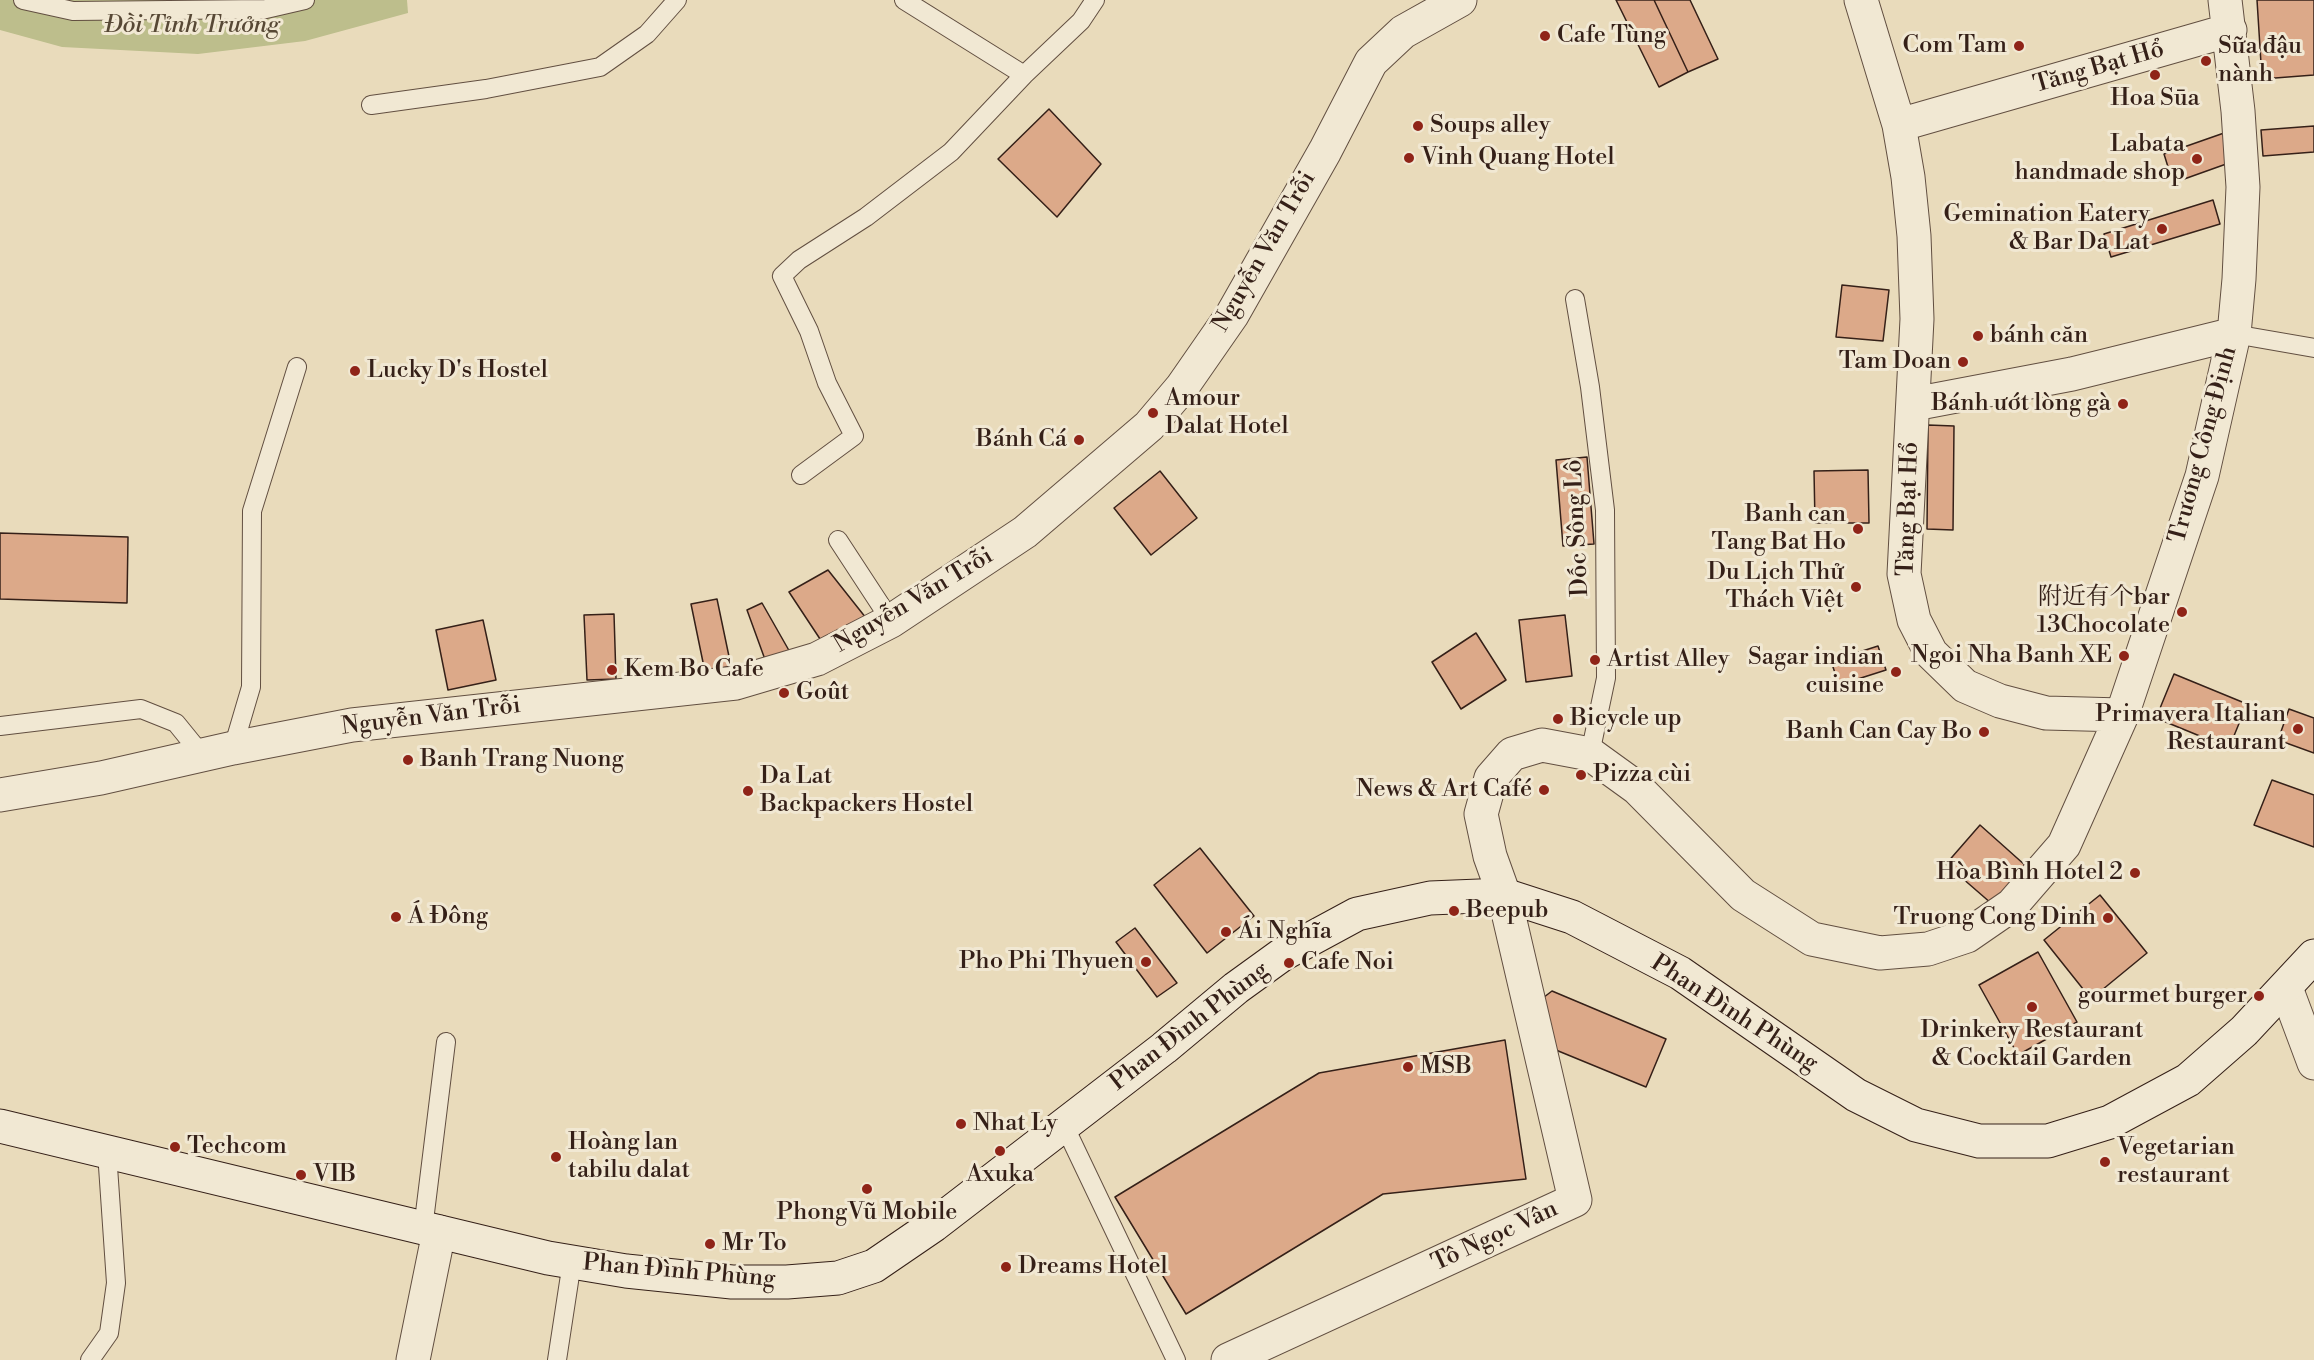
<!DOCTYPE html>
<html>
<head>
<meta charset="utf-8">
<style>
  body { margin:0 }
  canvas { display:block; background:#e9dbbb }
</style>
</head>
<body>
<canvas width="2314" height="1360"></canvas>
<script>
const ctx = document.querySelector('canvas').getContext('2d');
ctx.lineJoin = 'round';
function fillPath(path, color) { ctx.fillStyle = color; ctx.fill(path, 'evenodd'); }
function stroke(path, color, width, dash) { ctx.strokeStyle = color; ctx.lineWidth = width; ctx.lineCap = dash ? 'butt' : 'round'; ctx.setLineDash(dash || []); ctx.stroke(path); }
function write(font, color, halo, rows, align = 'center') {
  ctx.font = font + ' "Libre Bodoni","Noto Serif SC",serif'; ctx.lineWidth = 6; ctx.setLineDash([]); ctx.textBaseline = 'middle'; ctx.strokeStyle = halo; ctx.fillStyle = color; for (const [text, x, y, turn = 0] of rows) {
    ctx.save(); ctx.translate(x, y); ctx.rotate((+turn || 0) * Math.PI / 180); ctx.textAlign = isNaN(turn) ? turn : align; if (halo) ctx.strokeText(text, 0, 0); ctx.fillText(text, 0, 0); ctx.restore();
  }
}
const green = new Path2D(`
  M0,0H407L408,13L305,41L198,54L62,47L0,30Z`);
const building = new Path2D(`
  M1616,0H1654L1688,72L1659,87Z
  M1654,0H1690L1718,59L1688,72Z
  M2257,0H2314V75L2262,79Z
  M1049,109L1101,164L1057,217L998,159Z
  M2314,126V152L2263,156L2261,130Z
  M2224,133L2229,163L2173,183L2164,154Z
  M2213,200L2220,224L2111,257L2104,234Z
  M1842,285L1889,290L1883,341L1836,337Z
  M1928,425L1954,426L1953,530L1927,529Z
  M1587,457L1594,544L1563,546L1556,460Z
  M1868,470L1869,523H1815L1814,471Z
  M1160,471L1197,518L1151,555L1114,508Z
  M0,533L128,537L127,603L0,599Z
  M828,570L866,618L824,645L789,592Z
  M717,599L731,666L705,672L691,604Z
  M762,603L791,654L767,665L747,610Z
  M614,614L616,679L587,680L584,615Z
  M1565,615L1572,676L1526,682L1519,620Z
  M483,620L496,680L448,690L436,630Z
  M1476,633L1506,680L1461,709L1432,662Z
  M1878,646L1886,670L1839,685L1831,661Z
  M2174,674L2247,704L2229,748L2156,718Z
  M2289,709L2314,718V753L2278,740Z
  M2272,780L2314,795V847L2254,825Z
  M1980,825L2026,866L1992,904L1946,864Z
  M1200,848L1254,916L1207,953L1154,885Z
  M2100,895L2147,953L2091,999L2044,940Z
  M1135,928L1177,983L1157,997L1116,942Z
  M2038,952L2077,1022L2018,1055L1979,985Z
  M1552,991L1666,1039L1646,1087L1551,1048L1535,1004Z
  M1505,1040L1526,1179L1383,1194L1186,1314L1115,1197L1319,1073Z`);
const service = new Path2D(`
  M23,0L73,11L266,9L305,0
  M904,0L1024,75
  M371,105L486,89L600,67L647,34L677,0
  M1575,299L1590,387L1605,510L1606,678L1590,754
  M2234,334L2314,348
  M801,475L854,436L827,383L809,331L782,276L799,260L866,217L951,152L1024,75L1081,21L1095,0
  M838,540L891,621
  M0,726L141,709L176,723L202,755
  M233,748L251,687L252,511L297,367
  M1064,1125L1176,1360
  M423,1229L446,1042
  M90,1360L109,1333L116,1283L107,1152
  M557,1360L572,1262`);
const minor = new Path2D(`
  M1861,0L1899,125L1908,177L1914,236L1917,319L1904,574L1914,620L1931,653L1965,686L2000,701L2046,713L2122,715
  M1899,125L2230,30
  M1914,404L2072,374L2234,334
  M413,1360L439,1232
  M1228,1360L1575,1200L1504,895L1490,856L1481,814L1491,778L1512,754L1542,745L1590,754L1637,788L1743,895L1812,939L1880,953L1928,949L1967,936L2012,905L2064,845L2122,715L2202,476L2234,334L2239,279L2243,187L2238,111L2225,0`);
const tertiary = new Path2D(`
  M0,795L101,778L233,748L352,725L736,683L817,659L891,621L1025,532L1149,426L1182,387L1232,315L1325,151L1371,62L1403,32L1460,0
  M2286,988L2314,1063`);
const secondary = new Path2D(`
  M0,1126L548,1258L626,1271L732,1282H787L838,1278L874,1266L934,1225L1164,1048L1236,988L1283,954L1357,914L1430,898L1504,895L1572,917L1680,973L1856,1095L1916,1125L1979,1141H2048L2110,1122L2188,1080L2244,1031L2314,956`);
const markers = [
  [1545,36,6,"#8f2418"],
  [2019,46,6,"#8f2418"],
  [2206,61,6,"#8f2418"],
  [2155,75,6,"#8f2418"],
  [1418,126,6,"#8f2418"],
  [1409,158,6,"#8f2418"],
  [2197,159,6,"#8f2418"],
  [2162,229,6,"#8f2418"],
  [1978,336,6,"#8f2418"],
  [1963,362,6,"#8f2418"],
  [355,371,6,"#8f2418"],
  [2123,404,6,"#8f2418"],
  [1153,413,6,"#8f2418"],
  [1079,440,6,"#8f2418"],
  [1858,529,6,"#8f2418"],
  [1856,587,6,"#8f2418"],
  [2182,612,6,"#8f2418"],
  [2124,656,6,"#8f2418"],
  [1595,660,6,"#8f2418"],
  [612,670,6,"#8f2418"],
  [1896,672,6,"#8f2418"],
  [784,693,6,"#8f2418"],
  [1558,719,6,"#8f2418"],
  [2298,729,6,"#8f2418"],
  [1984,732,6,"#8f2418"],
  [408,760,6,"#8f2418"],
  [1581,775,6,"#8f2418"],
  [1544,790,6,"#8f2418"],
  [748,791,6,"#8f2418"],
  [2135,873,6,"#8f2418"],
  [1454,911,6,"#8f2418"],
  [396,917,6,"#8f2418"],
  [2108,918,6,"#8f2418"],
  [1226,932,6,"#8f2418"],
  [1146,962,6,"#8f2418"],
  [1289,963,6,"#8f2418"],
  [2259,996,6,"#8f2418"],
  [2032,1007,6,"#8f2418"],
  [1408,1067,6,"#8f2418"],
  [961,1124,6,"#8f2418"],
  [175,1147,6,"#8f2418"],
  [1000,1151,6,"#8f2418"],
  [556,1157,6,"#8f2418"],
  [2105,1162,6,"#8f2418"],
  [301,1175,6,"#8f2418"],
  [867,1189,6,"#8f2418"],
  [710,1244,6,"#8f2418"],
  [1006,1267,6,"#8f2418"]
];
const parkNames = [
  ["Đồi Tỉnh Trưởng",192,26]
];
const poiNames = [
  ["Cafe Tùng",1557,36],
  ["Com Tam",2007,46,"right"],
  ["Sữa đậu",2218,47],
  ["nành",2218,75],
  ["Hoa Sūa",2155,99,"center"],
  ["Soups alley",1430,126],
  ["Labata",2185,145,"right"],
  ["handmade shop",2185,173,"right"],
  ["Vinh Quang Hotel",1421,158],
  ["Gemination Eatery",2150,215,"right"],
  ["& Bar Da Lat",2150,243,"right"],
  ["bánh căn",1990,336],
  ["Tam Doan",1951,362,"right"],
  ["Lucky D's Hostel",367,371],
  ["Amour",1165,399],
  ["Dalat Hotel",1165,427],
  ["Bánh ướt lòng gà",2111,404,"right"],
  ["Bánh Cá",1067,440,"right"],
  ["Banh can",1846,515,"right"],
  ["Tang Bat Ho",1846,543,"right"],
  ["Du Lịch Thử",1844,573,"right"],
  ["Thách Việt",1844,601,"right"],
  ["附近有个bar",2170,598,"right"],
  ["13Chocolate",2170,626,"right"],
  ["Ngoi Nha Banh XE",2112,656,"right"],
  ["Sagar indian",1884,658,"right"],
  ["cuisine",1884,686,"right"],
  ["Artist Alley",1607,660],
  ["Kem Bo Cafe",624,670],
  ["Goût",796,693],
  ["Primavera Italian",2286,715,"right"],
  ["Restaurant",2286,743,"right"],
  ["Bicycle up",1570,719],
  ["Banh Can Cay Bo",1972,732,"right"],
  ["Banh Trang Nuong",420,760],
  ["Pizza cùi",1593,775],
  ["Da Lat",760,777],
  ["Backpackers Hostel",760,805],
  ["News & Art Café",1532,790,"right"],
  ["Hòa Bình Hotel 2",2123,873,"right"],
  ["Beepub",1466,911],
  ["Á Đông",408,917],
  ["Truong Cong Dinh",2096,918,"right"],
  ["Ái Nghĩa",1238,932],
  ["Pho Phi Thyuen",1134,962,"right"],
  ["Cafe Noi",1301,963],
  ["gourmet burger",2247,996,"right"],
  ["Drinkery Restaurant",2032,1031,"center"],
  ["& Cocktail Garden",2032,1059,"center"],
  ["MSB",1420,1067],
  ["Nhat Ly",973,1124],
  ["Hoàng lan",568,1143],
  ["tabilu dalat",568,1171],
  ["Techcom",187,1147],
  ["Vegetarian",2117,1148],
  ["restaurant",2117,1176],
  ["VIB",313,1175],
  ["Axuka",1000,1175,"center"],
  ["PhongVũ Mobile",867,1213,"center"],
  ["Mr To",722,1244],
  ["Dreams Hotel",1018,1267]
];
const streetNames = [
  ["Tăng Bạt Hổ",2099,68,-16],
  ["Nguyễn Văn Trỗi",1265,252,-60],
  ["Trương Công Định",2204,445,-75],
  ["Tăng Bạt Hổ",1909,509,-88],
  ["Dốc Sông Lô",1578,528,-93],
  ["Nguyễn Văn Trỗi",914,601,-31],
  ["Nguyễn Văn Trỗi",431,717,-7],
  ["Phan Đình Phùng",1734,1014,33],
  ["Phan Đình Phùng",1190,1027,-38],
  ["Tô Ngọc Vân",1495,1237,-25],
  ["Phan Đình Phùng",679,1272,5]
];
fillPath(green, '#bdbe8c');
fillPath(building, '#dca989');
stroke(building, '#352018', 1.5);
stroke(service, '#624f41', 20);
stroke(minor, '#624f41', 35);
stroke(tertiary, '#624f41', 35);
stroke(secondary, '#352018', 35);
stroke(service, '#f1e8d3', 18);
stroke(minor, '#f1e8d3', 33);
stroke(tertiary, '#f1e8d3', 33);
stroke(secondary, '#f1e8d3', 33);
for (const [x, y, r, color] of markers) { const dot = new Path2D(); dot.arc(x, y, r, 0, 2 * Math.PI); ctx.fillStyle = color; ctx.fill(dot); stroke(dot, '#f1e8d3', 2); }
write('italic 24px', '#574835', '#f1e8d3', parkNames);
write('24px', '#352018', '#f1e8d3', poiNames, 'left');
write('24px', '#352018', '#f1e8d3', streetNames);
</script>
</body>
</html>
